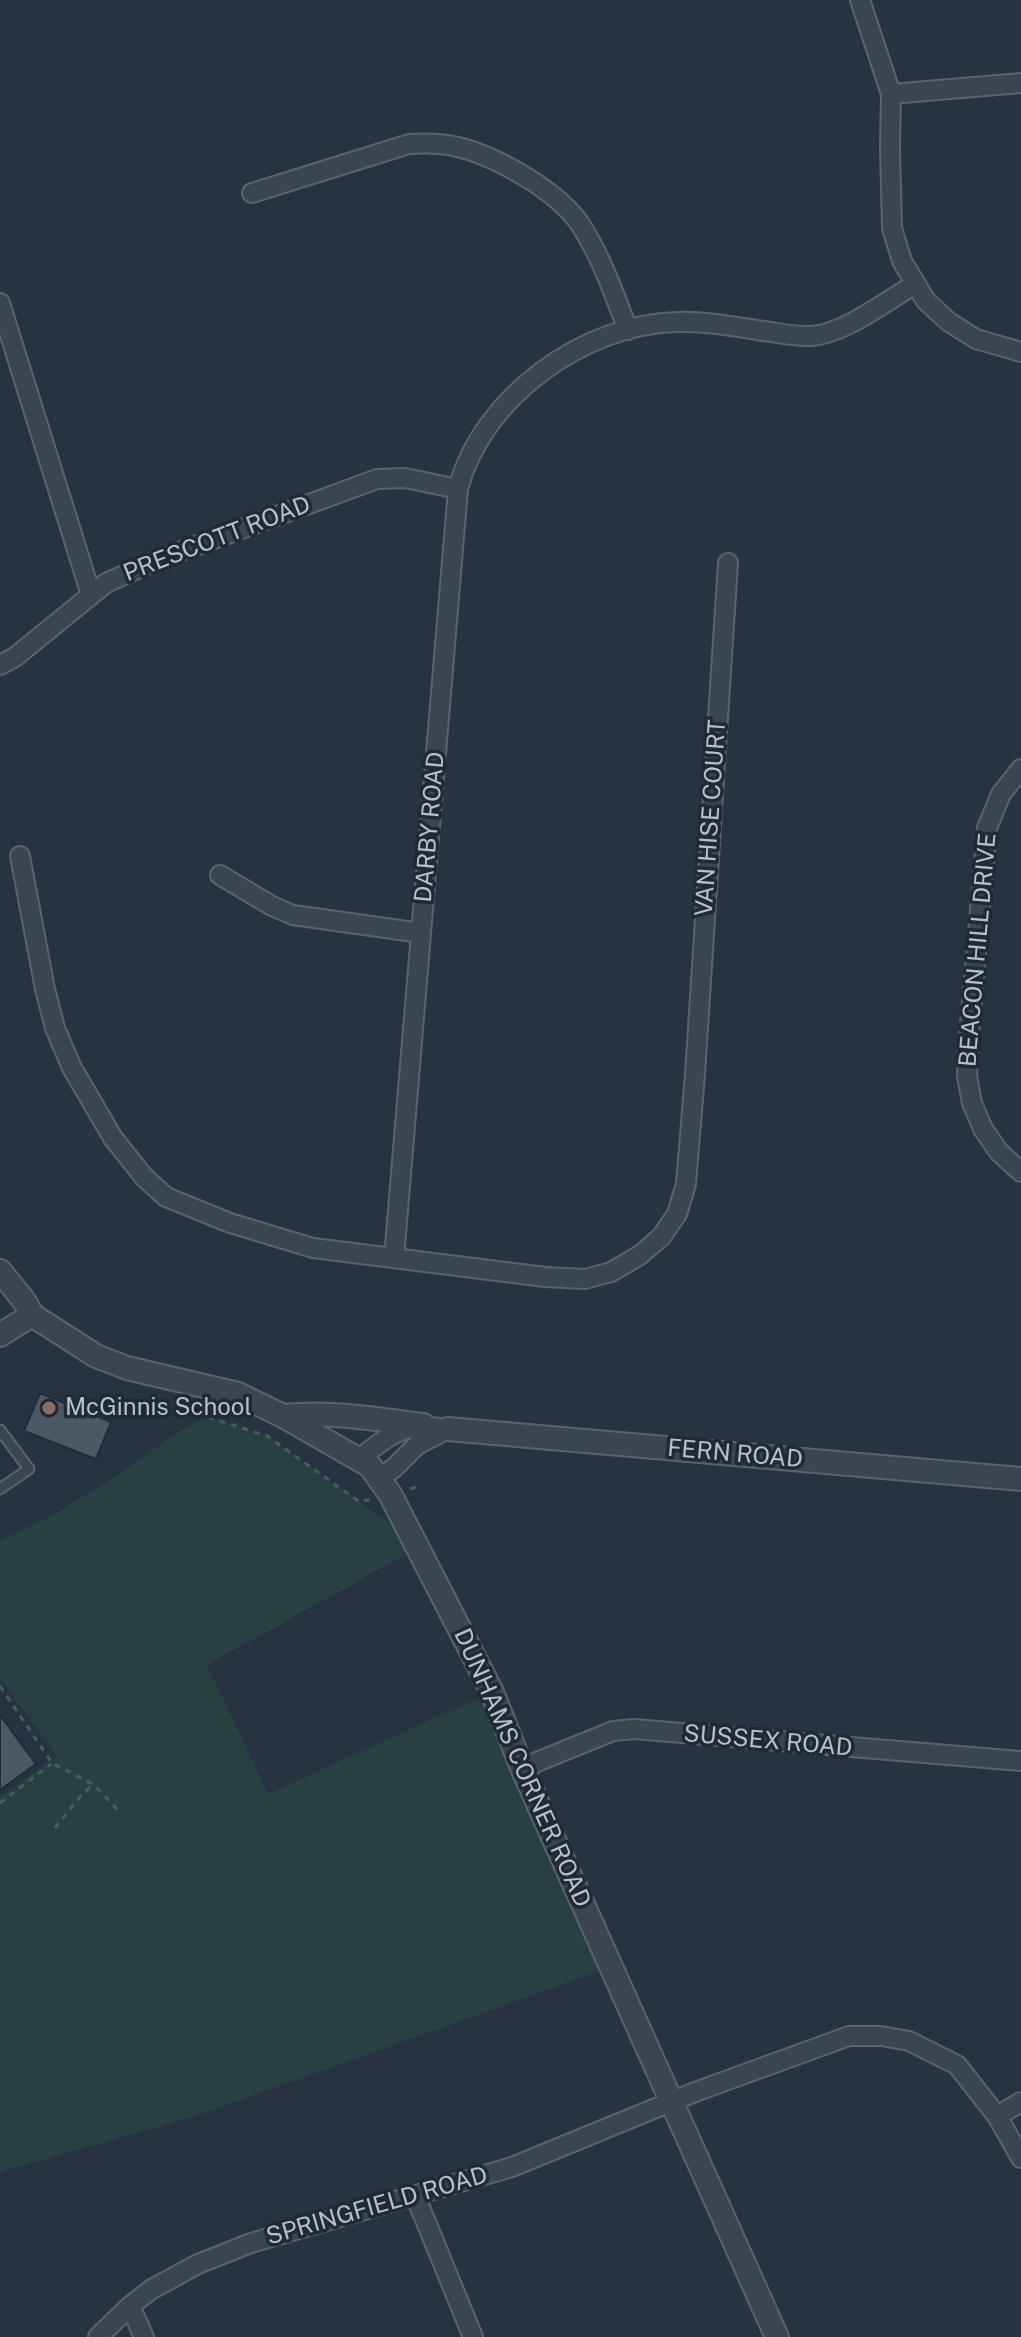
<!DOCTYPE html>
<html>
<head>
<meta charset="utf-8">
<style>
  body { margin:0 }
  canvas { display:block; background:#273340 }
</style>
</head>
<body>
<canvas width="1021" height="2337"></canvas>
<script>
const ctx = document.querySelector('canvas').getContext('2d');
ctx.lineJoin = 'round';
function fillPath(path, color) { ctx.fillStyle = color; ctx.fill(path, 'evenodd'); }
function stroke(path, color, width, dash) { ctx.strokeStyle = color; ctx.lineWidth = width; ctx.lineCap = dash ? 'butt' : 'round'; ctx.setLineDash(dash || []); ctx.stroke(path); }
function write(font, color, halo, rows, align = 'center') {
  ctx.font = font + ' "Public Sans",sans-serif'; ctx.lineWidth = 7; ctx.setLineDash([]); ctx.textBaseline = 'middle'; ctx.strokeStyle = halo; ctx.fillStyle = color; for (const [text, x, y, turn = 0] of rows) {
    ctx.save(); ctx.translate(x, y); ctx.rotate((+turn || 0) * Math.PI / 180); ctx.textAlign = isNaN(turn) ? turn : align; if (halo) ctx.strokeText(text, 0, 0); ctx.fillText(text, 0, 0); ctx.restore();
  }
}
const green = new Path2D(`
  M208,1417L267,1436L386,1521L418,1548L207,1665L268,1794L492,1692L611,1967L196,2116L0,2172V1797L57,1756L0,1678V1541L53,1515L109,1481L181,1430Z`);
const building = new Path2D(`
  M40,1393L111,1422L96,1459L24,1431Z
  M0,1715L36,1764L0,1790Z`);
const path = new Path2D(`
  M208,1417L267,1436L360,1502L372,1499
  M410,1489L420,1486
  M0,1686L52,1763L93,1784L118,1810
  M0,1803L51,1764
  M55,1828L78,1799L92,1785`);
const service = new Path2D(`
  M0,1430L29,1469L0,1489`);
const minor = new Path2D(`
  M860,0L891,94L890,148L892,228L902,261L926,301L949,322L976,339L1021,352
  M891,94L1021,83
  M252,193L409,144C426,143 442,143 458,147C498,157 560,192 582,227C602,259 614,294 628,330
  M0,303L91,595
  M0,665L15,657L106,583L160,559L377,479L405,478L458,489
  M1021,769L1001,794L987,828L968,1048L967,1076L972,1103L983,1129L999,1152L1021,1172
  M20,856L45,989L55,1028L72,1068L113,1138L144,1177L166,1197L230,1223L313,1248L545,1277L585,1279L611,1272L640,1255L661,1237L677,1214L686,1184L695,1074L728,563
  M220,875L272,906L293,915L421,933
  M394,1258L458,489C482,397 584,324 677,322C703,321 731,326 757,330C774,332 793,337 811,336C844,334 886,301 914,285
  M357,1460C394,1433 401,1422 448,1429
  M379,1478L394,1468L417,1445L448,1429
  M522,1768L613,1731L634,1729L1021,1761
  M997,2116L1021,2102
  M415,2195L473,2337
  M130,2306L144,2337
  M98,2337L130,2306L152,2289L198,2264L251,2243L512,2167L695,2092L849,2036H881L909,2041L957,2065L997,2116L1021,2158`);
const tertiary = new Path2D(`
  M0,1271L25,1302L32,1315L96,1356L127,1368L238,1394L283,1416L370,1466L390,1494L492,1692L522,1768L777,2337
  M0,1335L32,1315
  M283,1416C329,1411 377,1419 423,1425
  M448,1429L1021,1479`);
const markers = [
  [49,1408,8,"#8d6e63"]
];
const streetNames = [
  ["PRESCOTT ROAD",217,539,-21],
  ["VAN HISE COURT",711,818,-86],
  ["DARBY ROAD",430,827,-85],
  ["BEACON HILL DRIVE",978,950,-85],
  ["FERN ROAD",735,1454,5],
  ["SUSSEX ROAD",768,1741,5],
  ["DUNHAMS CORNER ROAD",522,1768,66],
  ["SPRINGFIELD ROAD",377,2206,-16]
];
const poiNames = [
  ["McGinnis School",65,1408]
];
fillPath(green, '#294041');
fillPath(building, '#4b5965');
stroke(building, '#212c37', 2);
stroke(service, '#58636d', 13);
stroke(minor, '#58636d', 22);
stroke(tertiary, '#58636d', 26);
stroke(path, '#475c5d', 3, [6, 6]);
stroke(service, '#3b4550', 9);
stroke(minor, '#3b4550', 18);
stroke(tertiary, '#3b4550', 22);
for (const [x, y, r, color] of markers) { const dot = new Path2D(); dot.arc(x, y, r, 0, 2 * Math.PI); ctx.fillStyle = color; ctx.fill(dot); stroke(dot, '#1f2a35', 3); }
write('24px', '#b7c0ca', '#1f2a35', streetNames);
write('24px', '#b7c0ca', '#1f2a35', poiNames, 'left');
</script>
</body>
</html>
